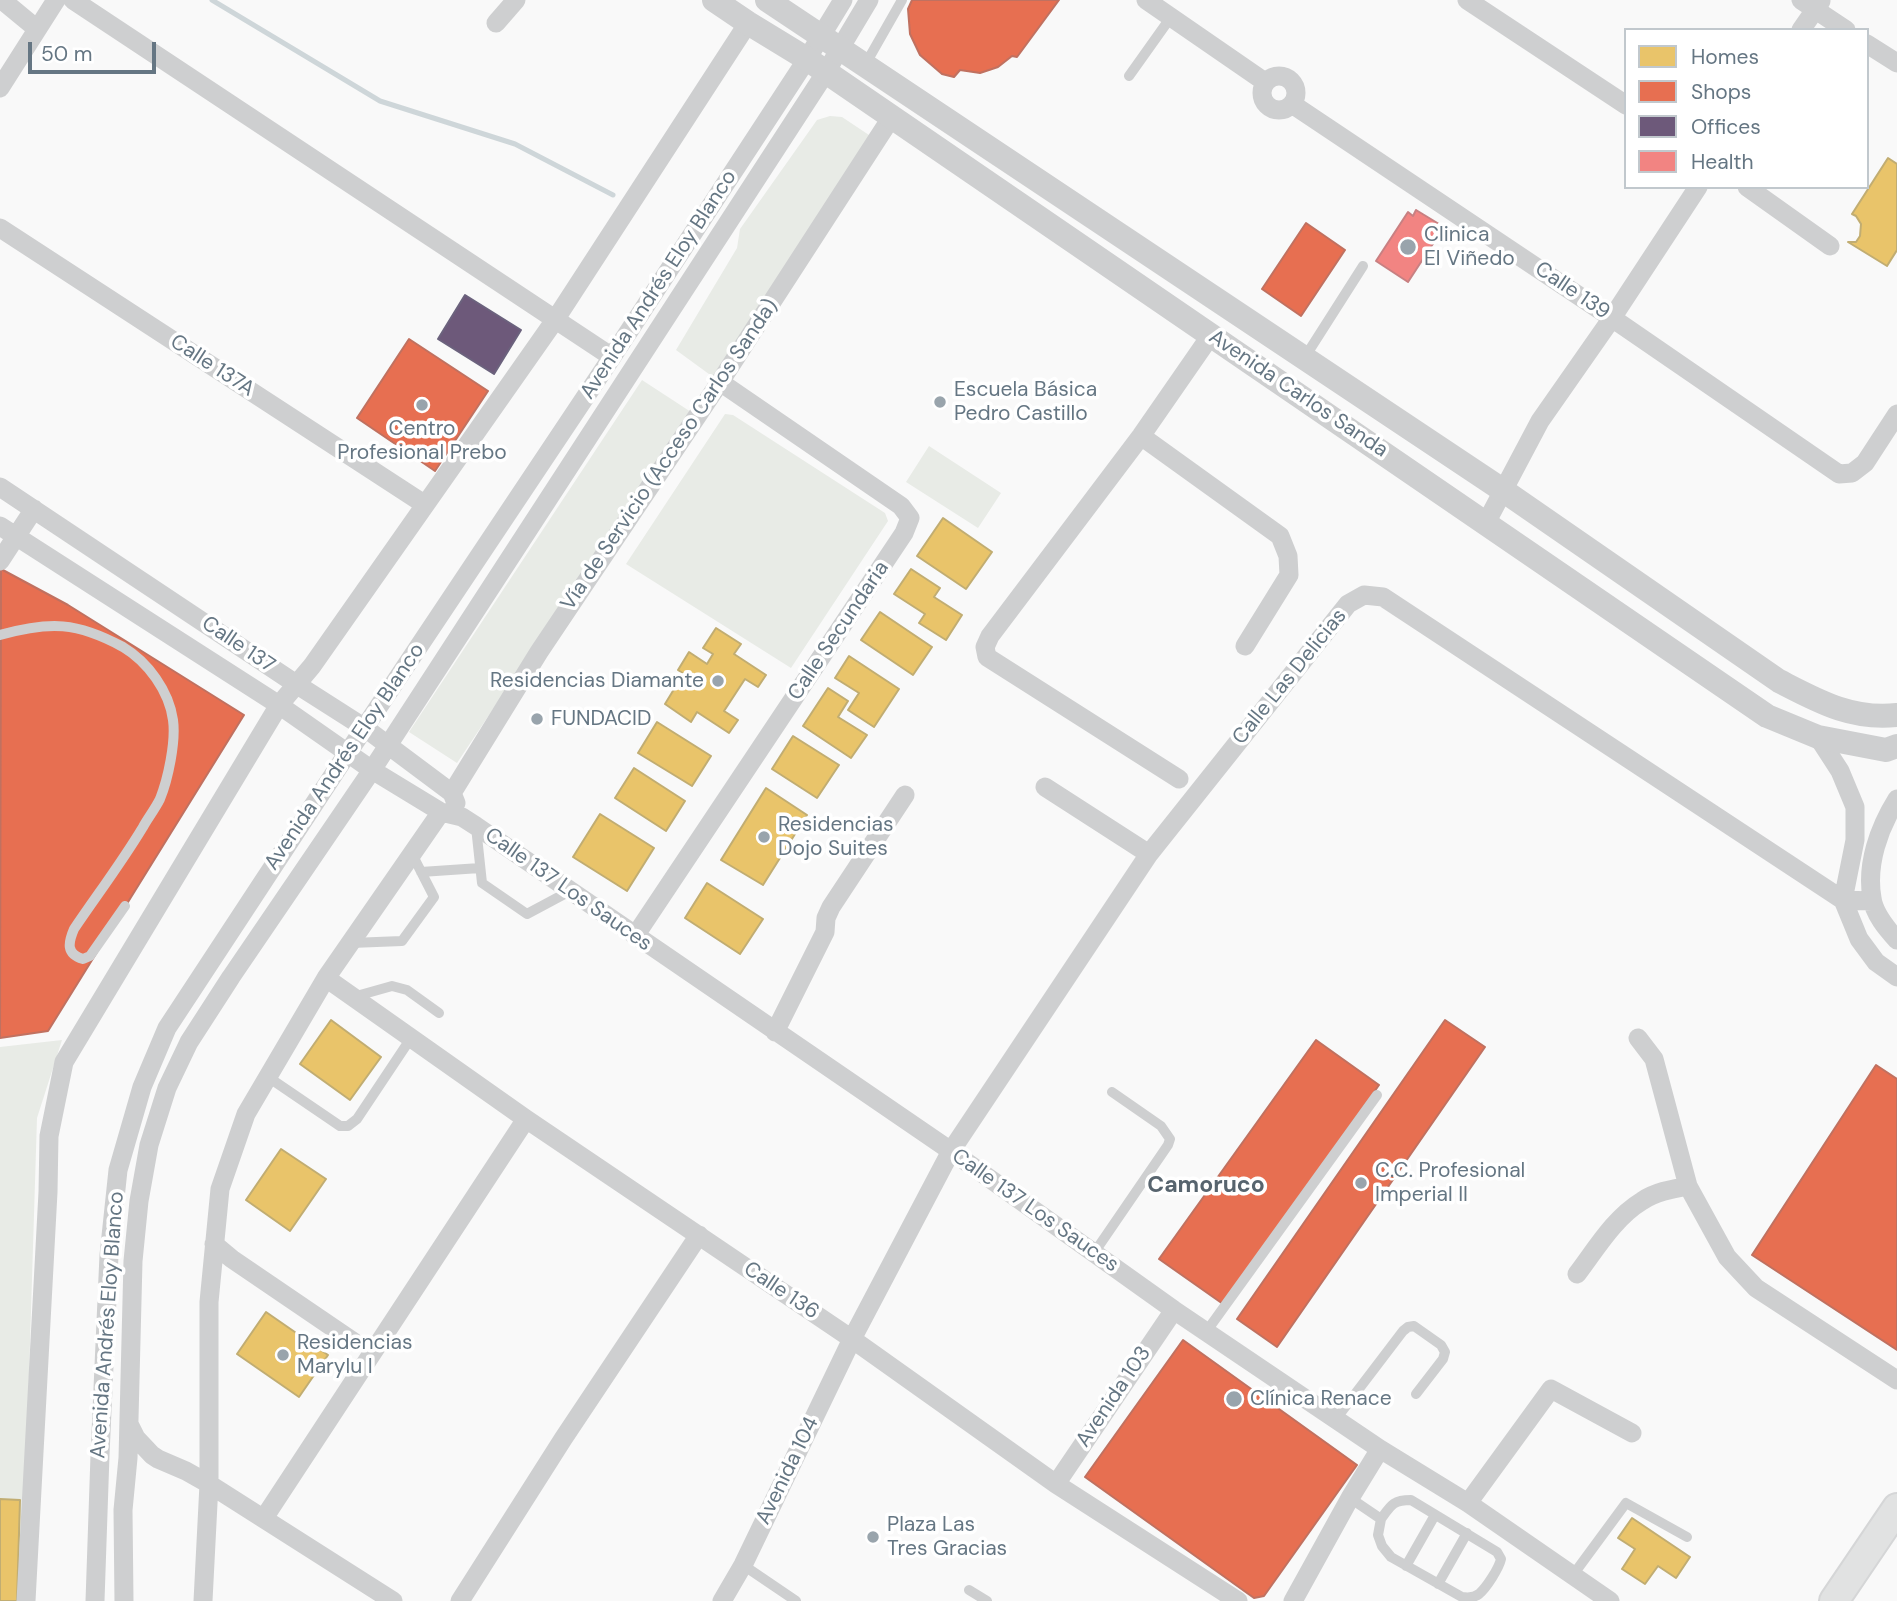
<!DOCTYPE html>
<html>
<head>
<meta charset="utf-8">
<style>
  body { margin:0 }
  #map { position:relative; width:1897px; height:1601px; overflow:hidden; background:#f9f9f9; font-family:"DM Sans",sans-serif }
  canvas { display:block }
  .legend { position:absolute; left:1624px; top:28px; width:245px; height:161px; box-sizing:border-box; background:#fff; border:2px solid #c1c8cd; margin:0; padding:9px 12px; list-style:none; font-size:21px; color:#657683 }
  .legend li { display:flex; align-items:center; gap:14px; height:35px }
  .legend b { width:35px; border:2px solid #c1c8cd }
  .scale { position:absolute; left:28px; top:42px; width:128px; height:32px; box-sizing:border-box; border:4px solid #657683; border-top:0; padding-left:9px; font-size:21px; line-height:24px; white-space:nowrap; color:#657683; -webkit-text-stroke:5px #fff; paint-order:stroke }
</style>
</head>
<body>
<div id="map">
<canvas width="1897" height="1601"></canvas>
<ul class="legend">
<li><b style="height:19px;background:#e9c46a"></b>Homes</li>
<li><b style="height:19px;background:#e76f51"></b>Shops</li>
<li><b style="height:19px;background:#6d597a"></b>Offices</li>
<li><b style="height:19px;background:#f28482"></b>Health</li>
</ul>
<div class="scale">50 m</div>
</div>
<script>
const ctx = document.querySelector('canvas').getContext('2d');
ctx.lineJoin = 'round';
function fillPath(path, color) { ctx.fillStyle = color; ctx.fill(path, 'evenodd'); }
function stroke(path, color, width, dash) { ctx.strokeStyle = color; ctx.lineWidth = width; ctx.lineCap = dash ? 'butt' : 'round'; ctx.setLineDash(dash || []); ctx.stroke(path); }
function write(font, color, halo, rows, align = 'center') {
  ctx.font = font + ' "DM Sans",sans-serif'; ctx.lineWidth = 7; ctx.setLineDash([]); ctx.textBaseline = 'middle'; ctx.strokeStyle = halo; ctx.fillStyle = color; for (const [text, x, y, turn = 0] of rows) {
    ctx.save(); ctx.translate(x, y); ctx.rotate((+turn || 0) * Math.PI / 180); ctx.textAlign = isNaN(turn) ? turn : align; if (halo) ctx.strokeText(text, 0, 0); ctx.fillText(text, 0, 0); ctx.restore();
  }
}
const green = new Path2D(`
  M830,116L842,117L872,137L713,377L676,350L737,248L740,229L817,120Z
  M642,380L691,412L457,763L409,732Z
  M725,414L733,415L885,513L888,521L791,668L626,564Z
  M929,446L1001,493L978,528L906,482Z
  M62,1040L37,1118L22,1601H0V1047Z`);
const homes = new Path2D(`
  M1888,158L1897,164V250L1887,266L1848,242H1856L1860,236L1861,224L1856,216L1852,214Z
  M943,518L992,552L966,589L917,556Z
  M911,569L940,588L934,597L962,615L946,640L919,623L925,614L894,594Z
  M880,612L932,647L913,675L861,640Z
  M716,628L741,644L734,654L766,675L758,687L745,679L724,711L738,720L729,733L697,712L691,722L665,704L679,681L688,687L693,680L678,670L689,652L707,664L713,654L703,648Z
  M849,656L899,689L874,727L848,710L859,693L835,678Z
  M828,688L848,701L838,717L867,735L851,758L803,726Z
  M657,722L711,756L692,786L638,753Z
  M793,736L839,765L817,798L772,769Z
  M634,768L685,801L666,831L615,798Z
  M766,788L807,815L763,885L721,860Z
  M600,814L654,848L627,891L573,857Z
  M707,883L763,919L740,954L685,918Z
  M331,1020L381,1057L350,1100L300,1064Z
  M281,1149L326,1179L290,1231L246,1200Z
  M266,1312L328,1355L299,1397L237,1354Z
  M0,1499L20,1500L17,1601H0Z
  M1632,1518L1690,1557L1676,1578L1658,1566L1645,1584L1622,1569L1635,1549L1618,1538Z`);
const shops = new Path2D(`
  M912,0H1059L1017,57L1012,56L998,67L980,73L960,70L954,77L942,74L920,55L910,34L908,9Z
  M1306,223L1345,250L1301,316L1262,289Z
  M409,339L488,391L435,471L357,418Z
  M1,569L68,605L244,715L48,1031L0,1038Z
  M1445,1020L1485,1047L1277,1347L1237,1319Z
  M1316,1040L1379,1085L1223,1304L1159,1259Z
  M1876,1065L1897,1079V1350L1752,1255Z
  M1183,1340L1357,1465L1264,1596L1254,1598L1085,1477Z`);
const offices = new Path2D(`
  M465,295L521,330L494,374L438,339Z`);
const health = new Path2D(`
  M1416,210L1439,224L1435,230L1440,233L1408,282L1376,261L1408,212L1413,216Z`);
const stream = new Path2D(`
  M212,0L380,101L515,144L613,195`);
const service = new Path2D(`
  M865,65L902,0
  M1129,76L1171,17
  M1305,357L1363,266
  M0,635C50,621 77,622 123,647C148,662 169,691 173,720C176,742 168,779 160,799C155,809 148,818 143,827C122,862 97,895 74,929C68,943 66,954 83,959L90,956L125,906
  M476,827L482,883L527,914L570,891
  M421,872L480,868
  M351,943L402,941L434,897L412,854
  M353,997L392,986L407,990L439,1013
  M268,1077L340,1126H348L357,1119L411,1038
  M1094,1253L1168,1145L1170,1139L1161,1126L1112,1092
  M1206,1332L1377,1095
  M1336,1419L1403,1331L1408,1327L1414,1326L1441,1345L1445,1352L1443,1359L1416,1394
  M1350,1498L1381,1519L1378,1535L1382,1546L1391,1557L1462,1597C1469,1598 1474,1598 1479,1594C1487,1587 1499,1568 1501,1559L1497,1552L1411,1500C1393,1500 1391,1505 1381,1519
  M743,1565L796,1601
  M1406,1566L1435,1515
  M1573,1575L1626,1503L1687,1537
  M1438,1584L1467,1533
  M969,1590L987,1601`);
const minor = new Path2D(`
  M2,0L37,29
  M73,0L612,357
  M1146,0L1265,82
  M1467,0L1626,105
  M1801,0L1846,30
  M496,23L516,0
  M1801,30L1821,1
  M1867,44L1897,63
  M1262 93a17 17 0 1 1 34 0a17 17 0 1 1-34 0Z
  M0,88L56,0
  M1292,104L1612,318L1839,474L1852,473L1865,463L1897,414
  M1747,187L1830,246
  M0,228L424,504
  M1141,436L1280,536L1288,556L1289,575L1245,646
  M0,487L296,684L365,728L452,793L456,803
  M1486,523L1540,421L1612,318L1698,187
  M0,526L279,705L372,770L441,812L462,817L476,826L951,1151L1174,1310L1380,1449L1468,1503L1610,1601
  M0,561L34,509
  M1818,737L1840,771L1855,807V840L1843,900L1859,939L1876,962L1897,977
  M1179,779L987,657L985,647L990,636L1141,436L1211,335
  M1045,787L1149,854
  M452,793L539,652L720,382L891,118
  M1897,799C1879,828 1866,864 1872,898C1874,914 1887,929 1897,940
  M635,936L904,533L910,518L901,506L720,382
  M326,978L526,1119L852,1339L1056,1484L1238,1601
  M775,1032L825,932L826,918L831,907L905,795
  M1638,1038L1654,1059L1688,1186L1727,1257L1756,1288L1897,1380
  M214,1244L232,1259L354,1342
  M1577,1274C1596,1249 1614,1218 1642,1201C1655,1192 1672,1189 1688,1186
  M129,1424L136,1438L152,1455L158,1459L186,1471L209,1484L393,1601
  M1056,1484L1174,1310
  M1468,1503L1551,1389L1632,1433
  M264,1518L526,1119
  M26,1601L48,1192L49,1136L64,1062L279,705L312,666L555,320L748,23
  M95,1601L100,1455L109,1255L118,1170L142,1087L167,1028L347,754L612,357L807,59L843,0
  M124,1601L123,1510L128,1458L133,1261L139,1201L149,1145L167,1088L189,1042L231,977L372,770L826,72L869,0
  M203,1601L209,1484V1302L220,1189L246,1114L326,978L441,812
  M460,1601L563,1439L699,1235
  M722,1601L743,1565L852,1339L951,1151L1149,854L1348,604L1364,595L1383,597L1843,900L1872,901
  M1293,1601L1350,1498L1380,1449`);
const tertiary = new Path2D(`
  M714,0L748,23L807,59L1767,716L1818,737L1886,750L1897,746
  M767,0L1504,491L1779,681C1818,701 1851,720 1897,715`);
const secondary = new Path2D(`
  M1834,1601L1897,1508`);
const markers = [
  [1408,247,9,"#99a4ac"],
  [940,402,7,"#99a4ac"],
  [422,405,7,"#99a4ac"],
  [718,681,7,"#99a4ac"],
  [537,719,7,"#99a4ac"],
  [764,837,7,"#99a4ac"],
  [1361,1183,7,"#99a4ac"],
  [283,1355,7,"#99a4ac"],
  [1234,1399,9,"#99a4ac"],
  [873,1537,7,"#99a4ac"]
];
const poiNames = [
  ["Clinica",1424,235],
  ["El Viñedo",1424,259],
  ["Escuela Básica",954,390],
  ["Pedro Castillo",954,414],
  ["Centro",422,429,"center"],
  ["Profesional Prebo",422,453,"center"],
  ["Residencias Diamante",704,681,"right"],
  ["FUNDACID",551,719],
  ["Residencias",778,825],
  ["Dojo Suites",778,849],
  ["C.C. Profesional",1375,1171],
  ["Imperial II",1375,1195],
  ["Residencias",297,1343],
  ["Marylu I",297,1367],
  ["Clínica Renace",1250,1399],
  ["Plaza Las",887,1525],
  ["Tres Gracias",887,1549]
];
const streetNames = [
  ["Avenida Andrés Eloy Blanco",659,285,-57],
  ["Calle 139",1572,291,34],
  ["Calle 137A",212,366,33],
  ["Avenida Carlos Sanda",1298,394,34],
  ["Vía de Servicio (Acceso Carlos Sanda)",670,455,-56],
  ["Calle Secundaria",839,631,-56],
  ["Calle 137",238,645,34],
  ["Calle Las Delicias",1290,677,-51],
  ["Avenida Andrés Eloy Blanco",345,757,-56],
  ["Calle 137 Los Sauces",568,890,35],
  ["Calle 137 Los Sauces",1035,1211,35],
  ["Calle 136",781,1291,34],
  ["Avenida Andrés Eloy Blanco",108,1325,-86],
  ["Avenida 103",1114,1397,-56],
  ["Avenida 104",788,1471,-64]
];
const neighbourhoodNames = [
  ["Camoruco",1206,1186]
];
fillPath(green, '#e8ebe6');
fillPath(homes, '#e9c46a');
stroke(homes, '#c1ad72', 2);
fillPath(shops, '#e76f51');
stroke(shops, '#c07160', 2);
fillPath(offices, '#6d597a');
stroke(offices, '#6b627d', 2);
fillPath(health, '#f28482');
stroke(health, '#c88082', 2);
stroke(stream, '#ced6d9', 5);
stroke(secondary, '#d5d6d7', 32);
stroke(service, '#cecfd0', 10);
stroke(minor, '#cecfd0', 19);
stroke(tertiary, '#cecfd0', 24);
stroke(secondary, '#e1e2e2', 28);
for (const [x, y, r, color] of markers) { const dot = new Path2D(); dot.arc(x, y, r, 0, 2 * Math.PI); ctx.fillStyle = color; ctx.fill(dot); stroke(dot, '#fff', 2.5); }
write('21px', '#657683', '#fff', poiNames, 'left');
write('21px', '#657683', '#fff', streetNames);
write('bold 23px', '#57646e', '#fff', neighbourhoodNames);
</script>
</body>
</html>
